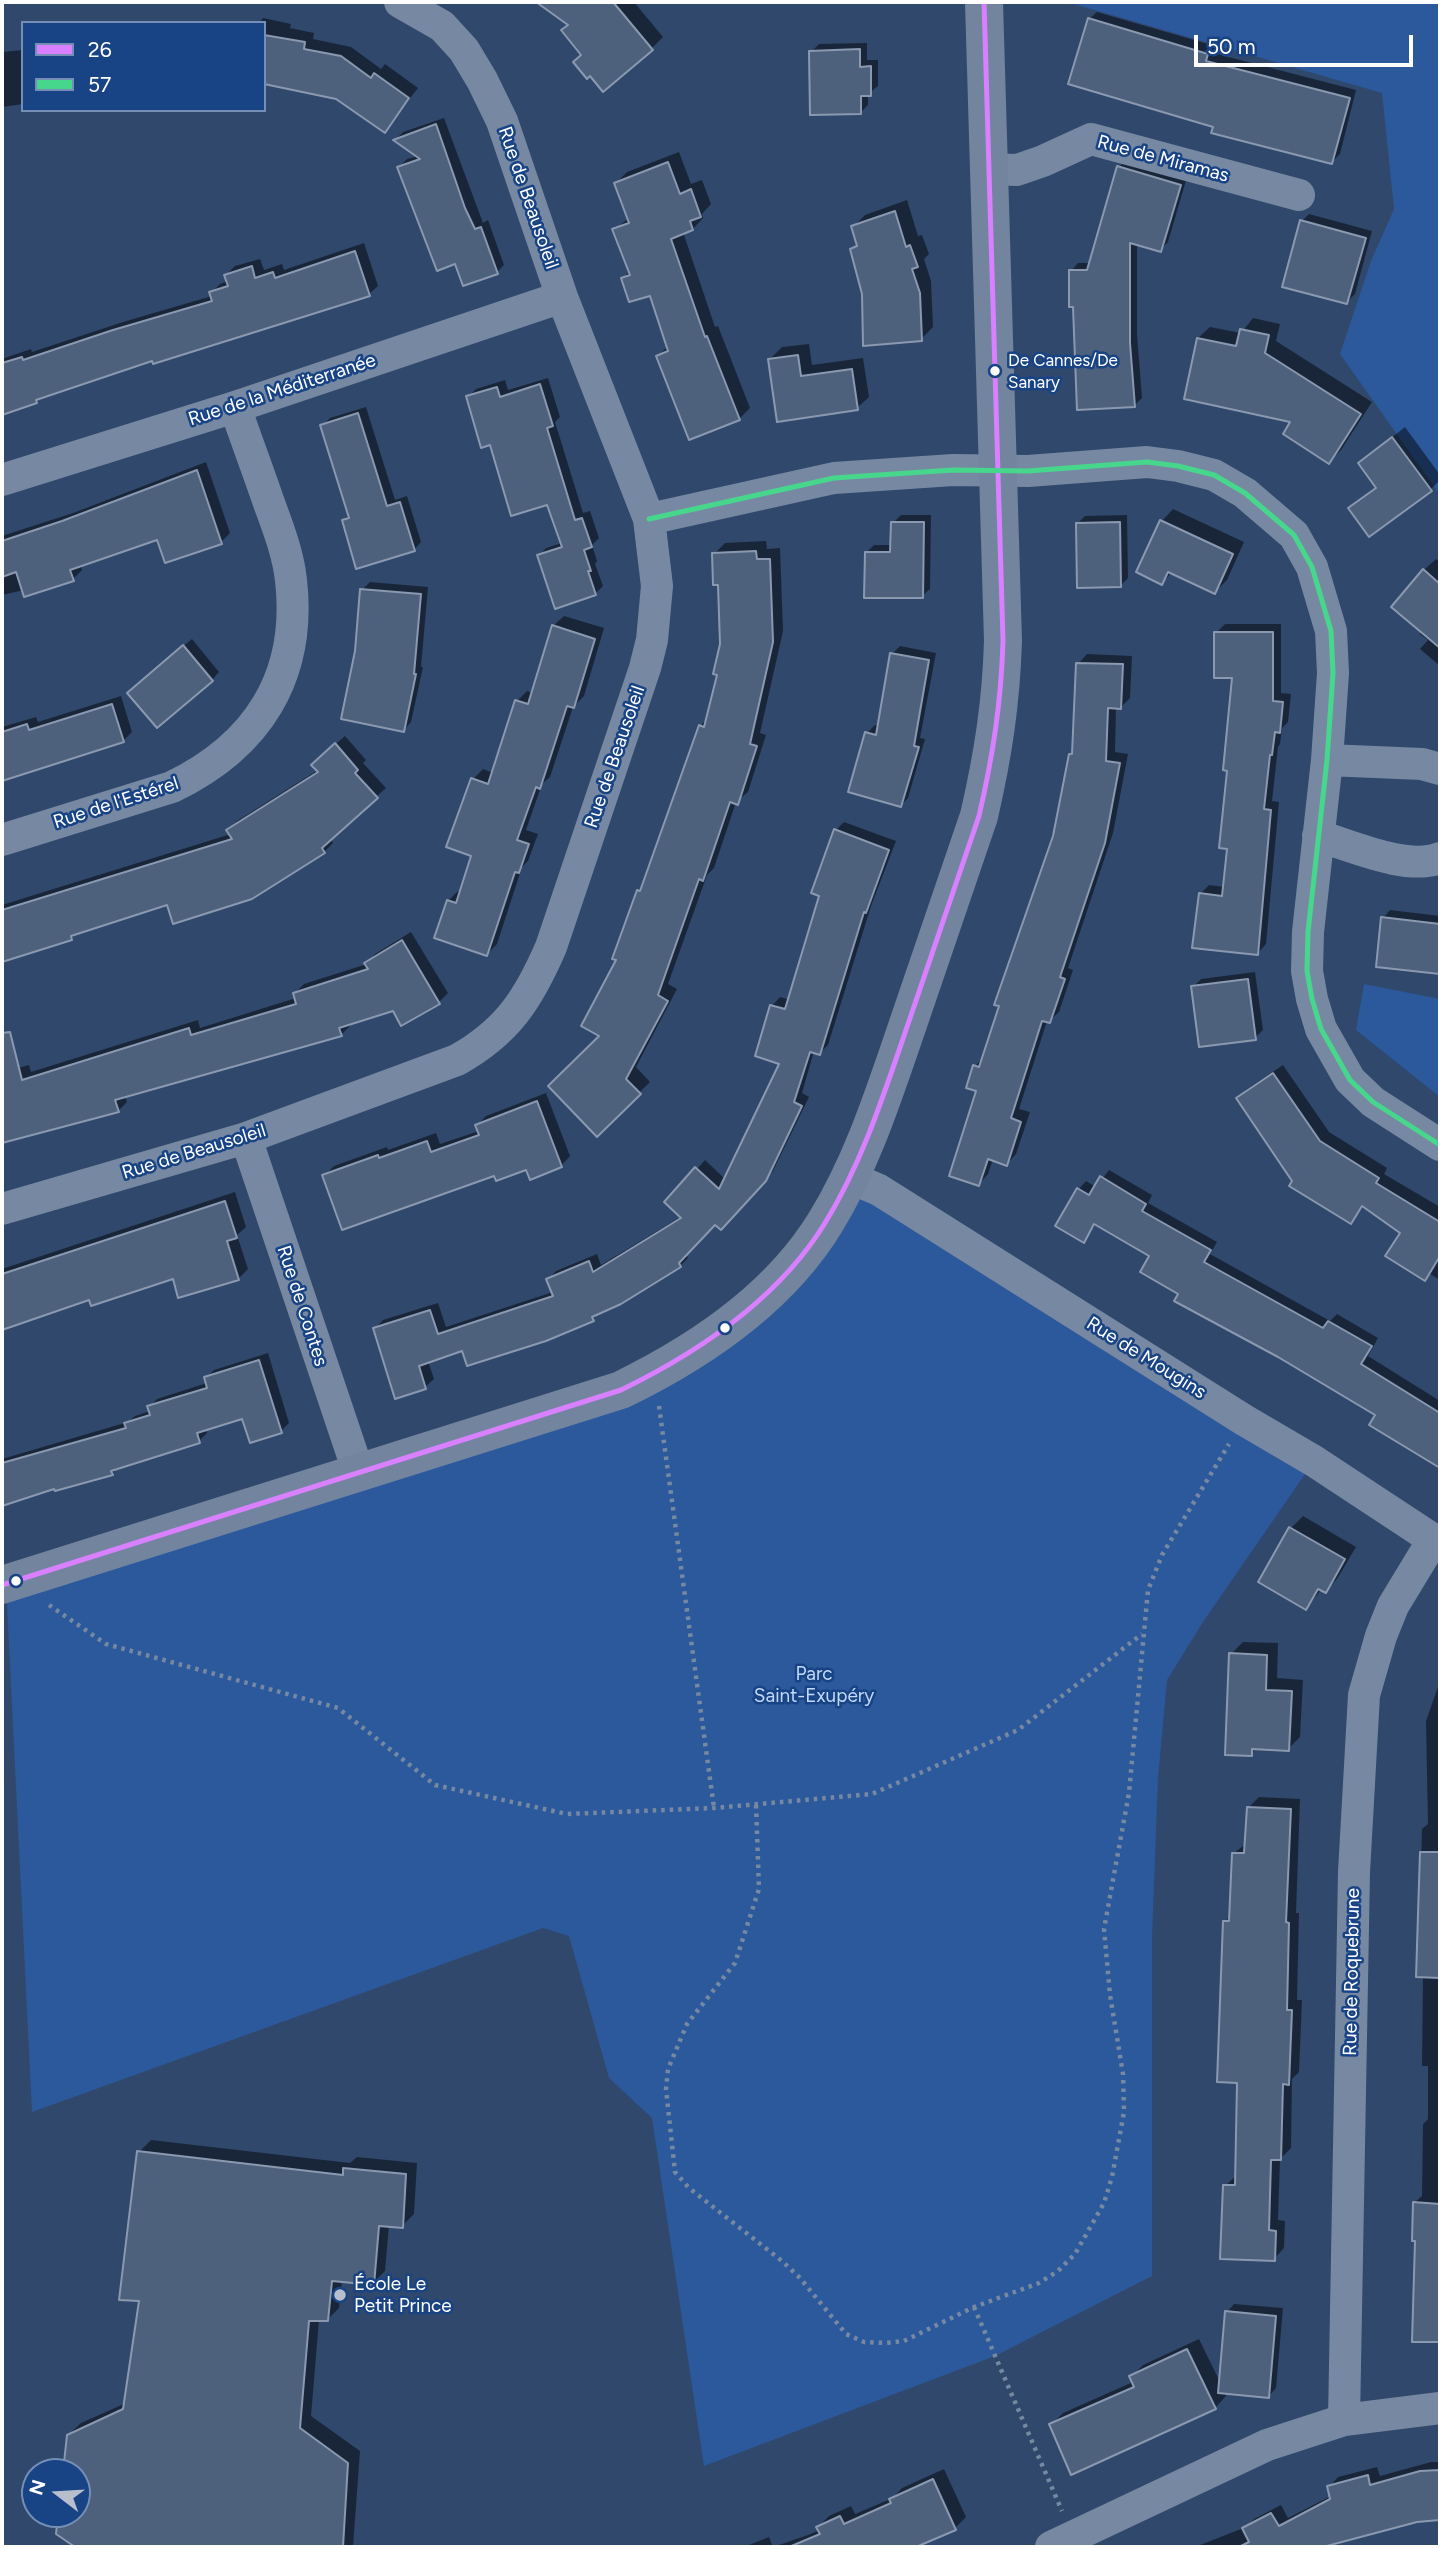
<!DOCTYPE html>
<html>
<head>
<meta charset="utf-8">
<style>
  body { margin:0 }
  #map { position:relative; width:1442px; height:2549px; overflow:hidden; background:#30486c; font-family:Figtree,sans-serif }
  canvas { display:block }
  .frame { position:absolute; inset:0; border:4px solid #fff; pointer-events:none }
  .legend { position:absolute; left:21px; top:21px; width:245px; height:91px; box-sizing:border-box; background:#184385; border:2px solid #748eb6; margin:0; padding:9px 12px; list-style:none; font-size:21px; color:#fff }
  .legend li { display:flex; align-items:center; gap:14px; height:35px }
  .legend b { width:35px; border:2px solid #748eb6 }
  .north { position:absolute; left:21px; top:2458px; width:70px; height:70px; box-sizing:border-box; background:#184385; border:2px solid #748eb6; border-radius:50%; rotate:287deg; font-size:19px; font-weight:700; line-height:28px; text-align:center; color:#fff }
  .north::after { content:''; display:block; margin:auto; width:24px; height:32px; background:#b7bfcc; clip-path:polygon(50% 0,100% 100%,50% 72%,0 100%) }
  .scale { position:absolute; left:1194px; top:35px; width:219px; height:32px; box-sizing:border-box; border:4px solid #fff; border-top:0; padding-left:9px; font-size:21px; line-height:24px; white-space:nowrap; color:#fff; -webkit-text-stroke:5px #184385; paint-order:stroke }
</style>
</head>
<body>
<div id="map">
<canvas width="1442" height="2549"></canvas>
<div class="frame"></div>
<ul class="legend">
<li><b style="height:9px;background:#d880ff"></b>26</li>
<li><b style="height:9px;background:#46d78d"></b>57</li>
</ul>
<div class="north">N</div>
<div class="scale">50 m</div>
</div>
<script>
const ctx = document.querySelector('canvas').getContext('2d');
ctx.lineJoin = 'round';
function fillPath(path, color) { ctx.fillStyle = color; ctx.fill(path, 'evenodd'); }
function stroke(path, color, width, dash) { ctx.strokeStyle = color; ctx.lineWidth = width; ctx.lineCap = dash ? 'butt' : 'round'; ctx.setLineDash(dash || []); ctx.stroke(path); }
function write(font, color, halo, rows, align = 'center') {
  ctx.font = font + ' Figtree,sans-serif'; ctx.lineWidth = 5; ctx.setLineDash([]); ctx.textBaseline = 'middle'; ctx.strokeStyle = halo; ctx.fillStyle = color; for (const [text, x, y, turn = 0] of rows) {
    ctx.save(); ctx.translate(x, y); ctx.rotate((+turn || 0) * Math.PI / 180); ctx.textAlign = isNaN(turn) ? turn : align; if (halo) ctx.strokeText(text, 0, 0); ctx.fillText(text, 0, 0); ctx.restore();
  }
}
const green = new Path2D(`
  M1067,2H1440V495L1340,354L1371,261L1394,209L1382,93Z
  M1364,984L1440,999V1097L1356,1030Z
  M849,1177L1314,1461L1203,1622L1167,1680L1158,1778L1152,1937V2276L995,2356L704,2466L652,2118L609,2078L569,1936L543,1928L32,2112L6,1584L688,1355Z`);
const shadow = new Path2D(`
  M596,2H634L663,37L652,48L583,54L576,19Z
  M1097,12L1215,46L1213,53L1356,90L1340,154L1332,162L1215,125L1089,19Z
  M263,18L291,24L290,28L314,33L313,39L351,47L381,69L385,64L418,88L384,131L337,97L264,82V23H259Z
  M867,43V60H878V86L868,94V105L860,113L811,52L819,44Z
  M23,50V104L2,107V52Z
  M444,118L483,223L488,220L504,265L497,272L456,262L399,167L407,159L419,156L396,139L403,132Z
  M679,152L691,184L702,180L711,204L702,214L703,218L693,229L683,232L715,327L718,326L750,408L739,419L658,356L668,346L651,294L623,278L630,271L614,230L629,218L616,183L627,172Z
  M1127,159L1187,177L1168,242L1160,250L1137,243V334L1142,398L1134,406L1074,305L1071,271L1078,263H1091L1119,167Z
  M907,200L918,236L922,235L929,254L924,259L931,281L933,327L921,339L864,294L852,250L858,243L853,227L865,215Z
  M1309,214L1372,231L1355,294L1347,302L1302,221Z
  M364,243L378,286L369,294L153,358L42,396L36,401L2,412V359L31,349L32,352L123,322L212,296L211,293L220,284L228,281L226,275L235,266L260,259L264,270L282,264L284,270Z
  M1253,318L1280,324L1276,341L1372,402L1341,450L1329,462L1293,421L1198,338L1210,327L1241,333Z
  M809,344L812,365L863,358L869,397L857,408L770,359L782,347Z
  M548,378L560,417L555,422L583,513L590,511L599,538L592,545L597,561L595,564L603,586L595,594L539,556L546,548L562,543L548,503L491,443L468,397L476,389L505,380L508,390Z
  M366,407L395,500L407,496L421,542L414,550L344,520L350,515L322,426L330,418Z
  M1405,427L1440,475V480L1431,489L1351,508L1377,486L1360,463Z
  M206,462L230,533L221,542L158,537L81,565L82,570L73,579L2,595V536L73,513Z
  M1173,509L1244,542L1227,580L1215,592L1172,572L1162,583V521Z
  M901,515H931L930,589L922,596L866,553L874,545H892L893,523Z
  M1127,515L1128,578L1121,585L1077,524L1085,516Z
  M766,541L767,549L780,548L783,631L760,733L766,735L748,792L736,802L714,868L707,875L668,984L677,989L636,1067L650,1082L597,1134L602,1035L619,959L638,891L644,885L700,726L708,718L719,674L721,644L720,583L714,554L725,543Z
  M1436,559L1440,562V666L1420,649L1428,640L1420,634L1422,630L1424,570Z
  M370,582L428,587L421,667H423L411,722L404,730L357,651L362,590Z
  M564,616L604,628L584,696L573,707L550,777L542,784L526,830L538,834L528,861L522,867L497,944L487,954L448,901L458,891L461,892L474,855L473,779L483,769L493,773L517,701L527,691L533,693L553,626Z
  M1225,624H1281V693L1291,694L1288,722L1282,728L1280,744L1278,747L1272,801L1279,802L1266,944L1258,953L1200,894L1209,885L1225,887L1228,847L1234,677L1216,633Z
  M192,639L219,672L212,680L137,685Z
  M900,646L936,653L920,738L925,739L908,798L901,805L867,733L875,725L879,726L892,654Z
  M1087,654L1132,656L1130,698L1121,707H1116L1115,752L1128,754L1113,833L1068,968L1073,970L1059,1012L1049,1021H1047L1019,1109L1030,1112L1016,1154L1007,1164L993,1159L988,1174L979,1184V1090L975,1066L985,1056L1055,836L1070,754L1074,750L1078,664Z
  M121,696L132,732L123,741L2,780V727L36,717L38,722Z
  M345,736L366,760L363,763L386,788L330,838L333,843L324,852L77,932L71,939L2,960V905L231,834L228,830L237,821L318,770L322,756Z
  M844,822L896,841L871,906L828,1045L820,1053L814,1051L802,1093L809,1097L773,1171L729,1220L715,1222L686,1254L688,1258L680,1266L601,1311L593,1319L463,1349L428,1361L434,1379L425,1387L375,1328L383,1320L438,1303L446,1327L553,1292L548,1280L556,1271L597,1254L601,1265L682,1216L697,1169L705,1160L725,1179L781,1063L772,1006L780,997L790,1000L821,895L836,830Z
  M1390,910L1440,916V973L1378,966L1383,918Z
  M411,932L448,993L439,1002L393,1009L349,1023L350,1026L341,1035L125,1096L127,1102L118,1111L2,1142V1072L29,1065L31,1072L198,1020L200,1028L296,998L295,993L304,984L367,964L375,954Z
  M1255,972L1263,1030L1255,1038L1193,987L1201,979Z
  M1283,1065L1329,1132L1387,1168L1384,1174L1440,1207V1280L1430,1274L1425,1279L1402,1233L1364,1206L1351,1222L1295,1181L1238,1098L1247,1089Z
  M546,1093L570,1156L561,1166L527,1167L495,1174L324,1176L334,1166L387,1147L388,1150L436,1133L440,1144L479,1131L477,1125L486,1116Z
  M1109,1170L1152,1195L1148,1203L1217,1242L1210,1254L1330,1321L1337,1314L1378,1338L1368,1356L1440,1401V1467L1372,1424L1377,1414L1181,1293L1151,1256L1096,1224L1083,1241L1079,1189L1086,1181L1096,1187Z
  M235,1192L246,1227L237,1235L248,1269L238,1279L174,1277L90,1298L2,1328V1269Z
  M268,1353L289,1423L281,1431L244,1417L206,1429L207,1433L199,1441L118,1467L112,1474L55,1487L2,1504V1459L128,1422L135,1416L150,1411L149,1407L157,1399L207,1383L206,1378L214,1370Z
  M1303,1516L1356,1547L1337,1579L1325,1591L1322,1589L1306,1608L1260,1581L1291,1528Z
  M1243,1642L1278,1643L1277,1678L1303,1680L1300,1737L1288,1749L1257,1748L1251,1754L1231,1654Z
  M1440,1681V2341L1413,2340L1417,2239L1414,2203L1422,2196L1423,2124L1428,2119V2066H1422L1423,1975H1418L1422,1829L1428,1824L1426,1721Z
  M1259,1797L1300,1799L1296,1913H1299L1297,2000H1302L1299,2072L1292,2079L1291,2148L1280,2159L1278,2220L1285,2221L1284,2248L1274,2259L1225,2186L1237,2175L1239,2081L1225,1922L1231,1915L1234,1853L1247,1843L1248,1808Z
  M151,2140L350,2163L357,2157L417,2163L414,2214L402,2226L389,2225L385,2271L373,2283L342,2280L339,2308L327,2320H319L311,2416L360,2451L353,2547H78L58,2533L60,2514H77V2472H64L68,2435L81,2423L126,2403L141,2300L139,2152Z
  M1234,2304L1283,2308L1276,2388L1269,2396L1224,2392L1226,2396L1215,2408L1051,2425L1063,2413L1133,2382L1131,2377L1143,2365L1199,2339L1221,2384L1227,2312Z
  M1431,2462H1440V2519L1417,2520L1327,2547H1195L1246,2527L1254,2519L1281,2505L1288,2518L1331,2496L1329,2487L1338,2477L1377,2467L1380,2476Z
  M944,2469L966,2517L955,2528L913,2547H744L769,2537L773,2547L808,2535L820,2530L818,2527L829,2516L851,2506L855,2514L893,2498L902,2488Z`);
const building = new Path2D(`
  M536,2H613L653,50L603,92L590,76L587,79L573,62L581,55L561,30L568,25Z
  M1088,18L1208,54L1206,61L1350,98L1332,164L1211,133L1213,127L1068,84Z
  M264,35L305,42L304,49L341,56L371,78L374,73L409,98L385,133L336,99L264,84Z
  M860,49V67L871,66V96H861V114L810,115L809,51Z
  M436,124L465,208L475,229L481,227L498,274L463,286L455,264L437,271L397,167L420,159L393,140Z
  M668,162L680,194L691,189L701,217L690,221L693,230L671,239L705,337L707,336L740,420L689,440L656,356L668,351L650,296L629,302L621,278L630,275L612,229L629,223L614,183Z
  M1117,166L1181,185L1161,252L1130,243V343L1135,407L1077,410L1073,307H1069V270H1087Z
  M895,211L906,247L910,245L918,267L912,269L920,293L922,341L863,346L862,294L850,249L857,246L851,226Z
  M1300,220L1366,238L1347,304L1282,287Z
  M355,251L370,296L153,364L152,361L36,400L37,403L2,415V363L22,357L23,360L113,330L212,301L209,292L228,286L224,275L252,266L255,278L273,272L275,278Z
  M1240,329L1269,335L1265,353L1361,414L1329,464L1283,434L1290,422L1184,399L1197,338L1236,346Z
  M798,355L801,376L852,369L858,410L777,422L768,359Z
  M540,384L553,426L547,428L575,520L582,518L592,547L584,550L591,571H588L596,595L555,609L537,555L562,547L547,505L511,516L490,445L481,448L466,396L497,387L500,397Z
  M358,413L387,506L400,502L415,551L356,569L342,520L349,518L320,425Z
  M1392,437L1432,491L1369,537L1348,508L1376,488L1358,463Z
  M197,470L222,544L165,563L157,540L70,570L74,581L24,597L16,572L2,577V541L62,521Z
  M1160,520L1233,554L1215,594L1168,572L1162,585L1136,572Z
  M891,522H924L923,598H864L865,552H890Z
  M1120,522L1121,587L1077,588L1076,523Z
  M756,551L757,559H770L773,642L750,744L757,746L738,805L730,802L703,881L699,879L658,995L668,1001L626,1079L641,1094L597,1137L548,1086L599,1036L581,1026L616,960L612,959L637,890L640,891L699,725L704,727L717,675L713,674L720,644L718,585H713L712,553Z
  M1423,569L1440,584V648L1391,607Z
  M360,589L421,594L414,674H416L404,732L341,719L355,651Z
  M552,625L595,639L574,708L567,706L540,789L536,787L517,840L529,844L519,873L515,872L487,956L434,938L447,900L456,903L471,856L446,847L471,778L488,784L515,700L528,704Z
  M1214,632H1273V701L1283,702L1280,733L1275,732L1272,755H1270L1264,809L1271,810L1258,955L1192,948L1199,893L1222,896L1227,849L1219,848L1227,771L1223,770L1232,678H1214Z
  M183,645L213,681L157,728L127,693Z
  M890,653L929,660L914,746L919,747L901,807L848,792L865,732L876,735Z
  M1076,663L1123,664L1121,709L1108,708L1106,761L1120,763L1105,843L1060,977L1065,979L1050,1023L1042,1021L1011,1118L1021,1122L1007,1166L988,1159L979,1186L949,1176L976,1091L966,1088L973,1065L979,1067L999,1006L994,1005L1053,836L1069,754H1072Z
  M112,704L124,742L2,781V732L27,724L29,730Z
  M335,743L358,770L355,773L378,798L322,848L325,853L252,899L173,924L167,905L71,936L72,940L2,962V910L232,839L226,830L318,772L311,765Z
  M834,829L889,850L866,913L864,912L820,1055L810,1052L794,1102L802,1106L766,1181L721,1230L715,1225L679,1263L681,1267L621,1304L592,1317L594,1321L546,1341L467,1366L462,1351L419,1366L426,1389L395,1399L373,1328L430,1310L438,1334L553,1296L546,1279L589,1261L593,1272L681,1218L664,1202L695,1167L719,1189L779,1064L755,1056L770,1005L785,1009L819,896L811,893Z
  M1381,917L1440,924V974L1376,967Z
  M402,940L440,1004L401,1026L393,1011L339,1028L342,1036L115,1100L119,1112L2,1143V1033L10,1032L22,1080L189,1028L191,1035L296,1004L293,993L368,969L364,963Z
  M1248,979L1256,1040L1199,1047L1191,986Z
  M1273,1073L1320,1141L1379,1178L1376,1183L1440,1222V1256L1425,1281L1385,1256L1400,1233L1362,1206L1351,1224L1289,1186L1292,1181L1236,1098Z
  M537,1101L562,1167L530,1180L526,1170L496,1181L494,1176L342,1230L322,1175L378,1155L379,1158L427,1141L431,1152L479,1135L475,1125Z
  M1100,1176L1146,1204L1142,1211L1211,1250L1204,1262L1323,1328L1328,1321L1372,1346L1361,1364L1440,1413V1468L1369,1425L1375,1415L1278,1357L1174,1301L1178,1294L1140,1272L1149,1256L1094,1224L1084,1243L1055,1226L1077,1188L1089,1195Z
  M225,1201L237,1238L227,1241L239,1280L178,1298L173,1279L91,1306L89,1300L2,1330V1274Z
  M259,1360L282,1433L250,1443L242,1419L197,1433L200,1443L111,1471L113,1475L55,1491L54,1489L2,1506V1463L126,1428L124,1423L150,1415L147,1406L207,1388L204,1377Z
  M1289,1527L1345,1559L1326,1593L1318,1589L1306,1610L1258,1582Z
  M1229,1653L1267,1655L1266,1690L1292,1691L1289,1751L1252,1749V1756L1225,1755Z
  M1247,1807L1291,1809L1286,1922L1289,1923L1287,2010H1292L1289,2085L1283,2084L1281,2160H1271L1269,2230L1276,2231L1275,2261L1220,2259L1223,2185H1235L1237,2083L1217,2082L1223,1921H1229L1232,1853H1244Z
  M1420,1852H1440V1978L1416,1977Z
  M137,2151L343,2175V2168L406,2174L403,2228L379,2226L374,2285L332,2281L328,2321H309L300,2428L348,2463L343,2547H75L56,2534L58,2514H77V2472H63L67,2435L123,2409L139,2301L119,2300Z
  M1413,2202L1440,2204V2342H1412L1415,2241H1412Z
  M1225,2311L1276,2316L1269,2398L1218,2393Z
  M1187,2349L1216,2409L1071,2475L1049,2424L1134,2387L1129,2376Z
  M1440,2470V2520L1417,2522L1323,2547H1239L1249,2542L1242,2528L1271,2513L1279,2526L1330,2499L1327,2486L1368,2475L1370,2485L1420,2471Z
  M933,2479L956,2530L916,2547H789L820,2534L816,2527L840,2516L844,2524L891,2503L889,2499Z`);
const path = new Path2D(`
  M659,1406L714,1808
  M49,1605L106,1644L338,1708L435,1785L567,1814L714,1808L872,1794L1018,1730L1142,1634
  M756,1805L759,1889L735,1963L687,2024L668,2069L666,2089L675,2172L689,2188L782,2261L800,2278L846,2334L864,2342L885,2343L904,2341L974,2307L1039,2283L1058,2271L1075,2254L1104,2203L1112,2177L1124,2112L1123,2074L1110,1995L1104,1929L1129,1793L1148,1590L1162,1555L1229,1444
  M974,2307L1062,2511`);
const street = new Path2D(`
  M989,169L1017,170L1043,161L1091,139L1299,195
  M2,480L235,407L562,297
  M649,519L834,478L953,470L1028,471L1147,462L1178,466L1214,475L1245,493L1294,535L1312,567L1331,631L1333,673L1327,760L1308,932L1307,971L1312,999L1321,1029L1350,1080L1373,1102L1440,1145
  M1327,760L1422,764L1440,769
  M1318,836C1353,846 1406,871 1440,858
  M2,840L172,787C257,746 302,677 291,580C288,553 278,528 269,503C258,471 246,439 235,407
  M246,1138L359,1474
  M849,1177L879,1190L1244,1420L1314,1461L1440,1544
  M2,1209L246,1138L457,1060C507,1032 528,1000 551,947L645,668L652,640L657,586L649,519L562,297L502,121L482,80L464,50L442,26L400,2
  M1344,2420L1354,1872L1364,1695L1381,1636L1393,1606L1433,1540
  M1051,2547L1267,2445L1344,2420L1440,2408`);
const secondary = new Path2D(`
  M2,1585L621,1390C699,1352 779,1298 825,1223C862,1163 884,1094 907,1027C931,957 955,886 979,816C993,755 1001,704 1003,641L984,2`);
const bus1 = new Path2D(`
  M2,1585L621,1390C699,1352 779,1298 825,1223C862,1163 884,1094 907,1027C931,957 955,886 979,816C993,755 1001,704 1003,641L984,2`);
const bus2 = new Path2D(`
  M649,519L834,478L953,470L1028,471L1147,462L1178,466L1214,475L1245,493L1294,535L1312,567L1331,631L1333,673L1327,760L1308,932L1307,971L1312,999L1321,1029L1350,1080L1373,1102L1440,1145`);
const markers = [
  [995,371,6,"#fff"],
  [725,1328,6,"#fff"],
  [16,1581,6,"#fff"],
  [340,2295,7,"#b7bfcc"]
];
const busNames = [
  ["De Cannes/De",1008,361],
  ["Sanary",1008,383]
];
const streetNames = [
  ["Rue de Miramas",1163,159,15],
  ["Rue de Beausoleil",528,198,71],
  ["Rue de la Méditerranée",282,390,-18],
  ["Rue de Beausoleil",615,757,-71],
  ["Rue de l'Estérel",116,803,-18],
  ["Rue de Beausoleil",194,1152,-17],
  ["Rue de Contes",302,1306,72],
  ["Rue de Mougins",1146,1358,32],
  ["Rue de Roquebrune",1352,1972,-89]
];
const parkNames = [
  ["Parc",814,1674],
  ["Saint-Exupéry",814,1696]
];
const poiNames = [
  ["École Le",354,2284],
  ["Petit Prince",354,2306]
];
fillPath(green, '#2b599c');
fillPath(shadow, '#0007');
fillPath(building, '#4d607c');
stroke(building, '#8a99b0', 2);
stroke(path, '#7789a2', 4.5, [3.5, 5]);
stroke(street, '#7789a2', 32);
stroke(secondary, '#72849e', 38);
stroke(bus1, '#d880ff', 5);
stroke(bus2, '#46d78d', 5);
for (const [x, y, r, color] of markers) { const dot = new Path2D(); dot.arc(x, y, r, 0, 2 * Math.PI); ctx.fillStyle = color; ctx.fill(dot); stroke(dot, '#184385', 2.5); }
write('17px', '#fff', '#184385', busNames, 'left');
write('19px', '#fff', '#184385', streetNames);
write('19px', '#c2d9f9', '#184385', parkNames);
write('19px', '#fff', '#184385', poiNames, 'left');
</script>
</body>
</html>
